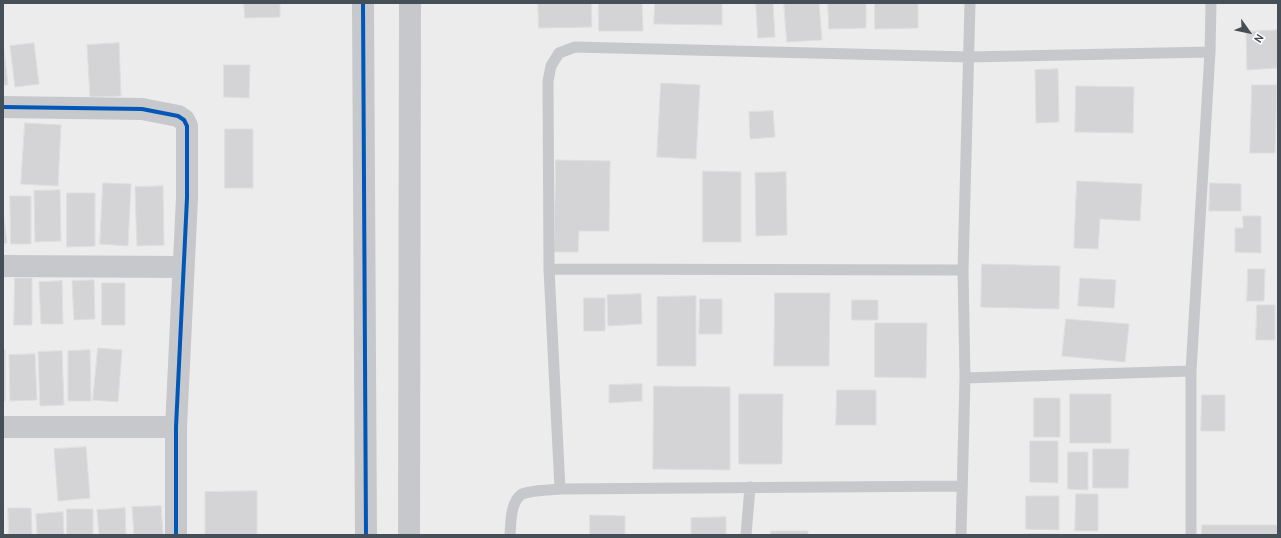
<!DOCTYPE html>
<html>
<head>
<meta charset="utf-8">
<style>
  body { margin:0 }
  #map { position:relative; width:1281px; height:538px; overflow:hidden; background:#edecec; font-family:Cabin,sans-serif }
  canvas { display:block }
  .frame { position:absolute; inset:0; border:4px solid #454f57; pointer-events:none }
  .north { position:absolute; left:1229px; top:12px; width:40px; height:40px; -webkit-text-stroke:3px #fff; paint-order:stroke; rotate:123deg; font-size:11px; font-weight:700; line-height:16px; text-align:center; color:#454f57 }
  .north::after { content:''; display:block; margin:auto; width:14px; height:18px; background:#454f57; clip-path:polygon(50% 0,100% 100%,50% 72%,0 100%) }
</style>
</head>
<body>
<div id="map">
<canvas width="1281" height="538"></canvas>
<div class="frame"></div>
<div class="north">N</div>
</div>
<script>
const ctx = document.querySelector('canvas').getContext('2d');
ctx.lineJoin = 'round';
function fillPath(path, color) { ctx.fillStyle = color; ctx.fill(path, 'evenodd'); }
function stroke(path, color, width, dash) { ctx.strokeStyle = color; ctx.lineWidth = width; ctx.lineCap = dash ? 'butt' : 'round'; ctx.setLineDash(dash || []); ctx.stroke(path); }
const building = new Path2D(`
  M244,3H280V17L245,18Z
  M538,3H591L592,27L539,28Z
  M599,3H642L643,31H599Z
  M655,3H722V25L654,24Z
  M756,3H773L775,37L758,38Z
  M784,3H819L822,40L787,42Z
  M828,3H866V28L829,29Z
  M875,3H918V28L875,29Z
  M1278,30V68L1247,70L1246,32Z
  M3,43L8,85H3Z
  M34,43L39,84L15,87L10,46Z
  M119,43L121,96L90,97L87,45Z
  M224,65H250L249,98L224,97Z
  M1058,69L1059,122L1036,123L1035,70Z
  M661,83L700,85L696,159L657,157Z
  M1252,85H1277L1275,153H1250Z
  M1076,86L1134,87L1133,133L1075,132Z
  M773,111L775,137L750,139L749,112Z
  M25,123L61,125L58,186L21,184Z
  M225,129H253V188H225Z
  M556,160L610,161L609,231H579L578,252H554Z
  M703,171L741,172V242H703Z
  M786,172L787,235L756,236L755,173Z
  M1077,181L1142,184L1140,221L1100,219L1098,249L1074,248Z
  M103,183L131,184L128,246L100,244Z
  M1210,183L1241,184V211H1209Z
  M163,186L164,245L137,246L135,187Z
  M60,190L61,241L35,242L34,191Z
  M67,193H95V246L67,247Z
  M10,196H31V244H11Z
  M3,210L7,243L3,244Z
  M1243,216H1261V253L1235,252V228H1243Z
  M982,264L1060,266L1059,309L981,307Z
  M1248,269H1265L1264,301H1247Z
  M15,278H32V325H14Z
  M1080,278L1116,280L1114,308L1078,306Z
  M94,280L95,319L74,320L72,281Z
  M62,281L63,324H41L39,282Z
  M102,283H125V325H102Z
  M775,293H830L829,366H774Z
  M641,294L642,324L608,326L607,295Z
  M696,296V366H657V297Z
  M584,298H605V331H584Z
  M700,299H722V334H699Z
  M852,300H878V320H852Z
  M1257,305H1275V340H1256Z
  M1066,319L1129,324L1125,362L1062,356Z
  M875,323H927L926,378L875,377Z
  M98,348L122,350L118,402L93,400Z
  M3,350H5V401H3Z
  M90,350L91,401H68V351Z
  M62,351L64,405L40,406L38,352Z
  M35,354L37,400L10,401L9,355Z
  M642,384V401L609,403V385Z
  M654,386L730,387V470L653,469Z
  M837,390H876V425H836Z
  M739,394H783L782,464H739Z
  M1070,394H1111V443H1070Z
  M1202,395H1225V431H1201Z
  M1034,398H1060V437H1034Z
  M1030,441H1058V483L1030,482Z
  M86,447L90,498L58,501L54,449Z
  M1093,449H1129L1128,488H1093Z
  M1068,452H1088V490L1068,489Z
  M257,491V535H205V492Z
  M1076,494H1098V531H1075Z
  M1026,496H1059V530L1026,529Z
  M161,506L163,535H134L132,507Z
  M8,508H31L32,535H9Z
  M125,508L126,535H99L97,510Z
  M67,509H93V535H67Z
  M63,512L64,535H37L36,514Z
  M590,515L625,516V535H590Z
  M726,517V535H691V518Z
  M1202,525H1278V535H1202Z
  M771,531H808V535H771Z
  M1023,534H1059V535H1023Z`);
const service = new Path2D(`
  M549,269L963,270
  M965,378L1191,371
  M560,489L549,269L548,81L551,66L559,53L575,47L969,57L1210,52
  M510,535C511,523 510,502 522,494C531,490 550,490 560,489L962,486
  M746,535L750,487
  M961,535L965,378L963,270L970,3
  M1191,535V371L1210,52L1211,3`);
const minor = new Path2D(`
  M3,107L142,109L178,116L184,120L187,126V198L176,427V535
  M3,266L183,267
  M3,427H176`);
const tertiary = new Path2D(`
  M363,3L366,535
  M409,535L410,3`);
const cycleway = new Path2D(`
  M363,3L366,535
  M3,107L142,109L178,116L184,120L187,126V198L176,427V535`);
fillPath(building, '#d4d4d6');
stroke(building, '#dededf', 1);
stroke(service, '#c6c8cb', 11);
stroke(minor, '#c6c8cb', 22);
stroke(tertiary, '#c6c8cb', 22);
stroke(cycleway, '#0057b8', 4);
</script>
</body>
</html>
